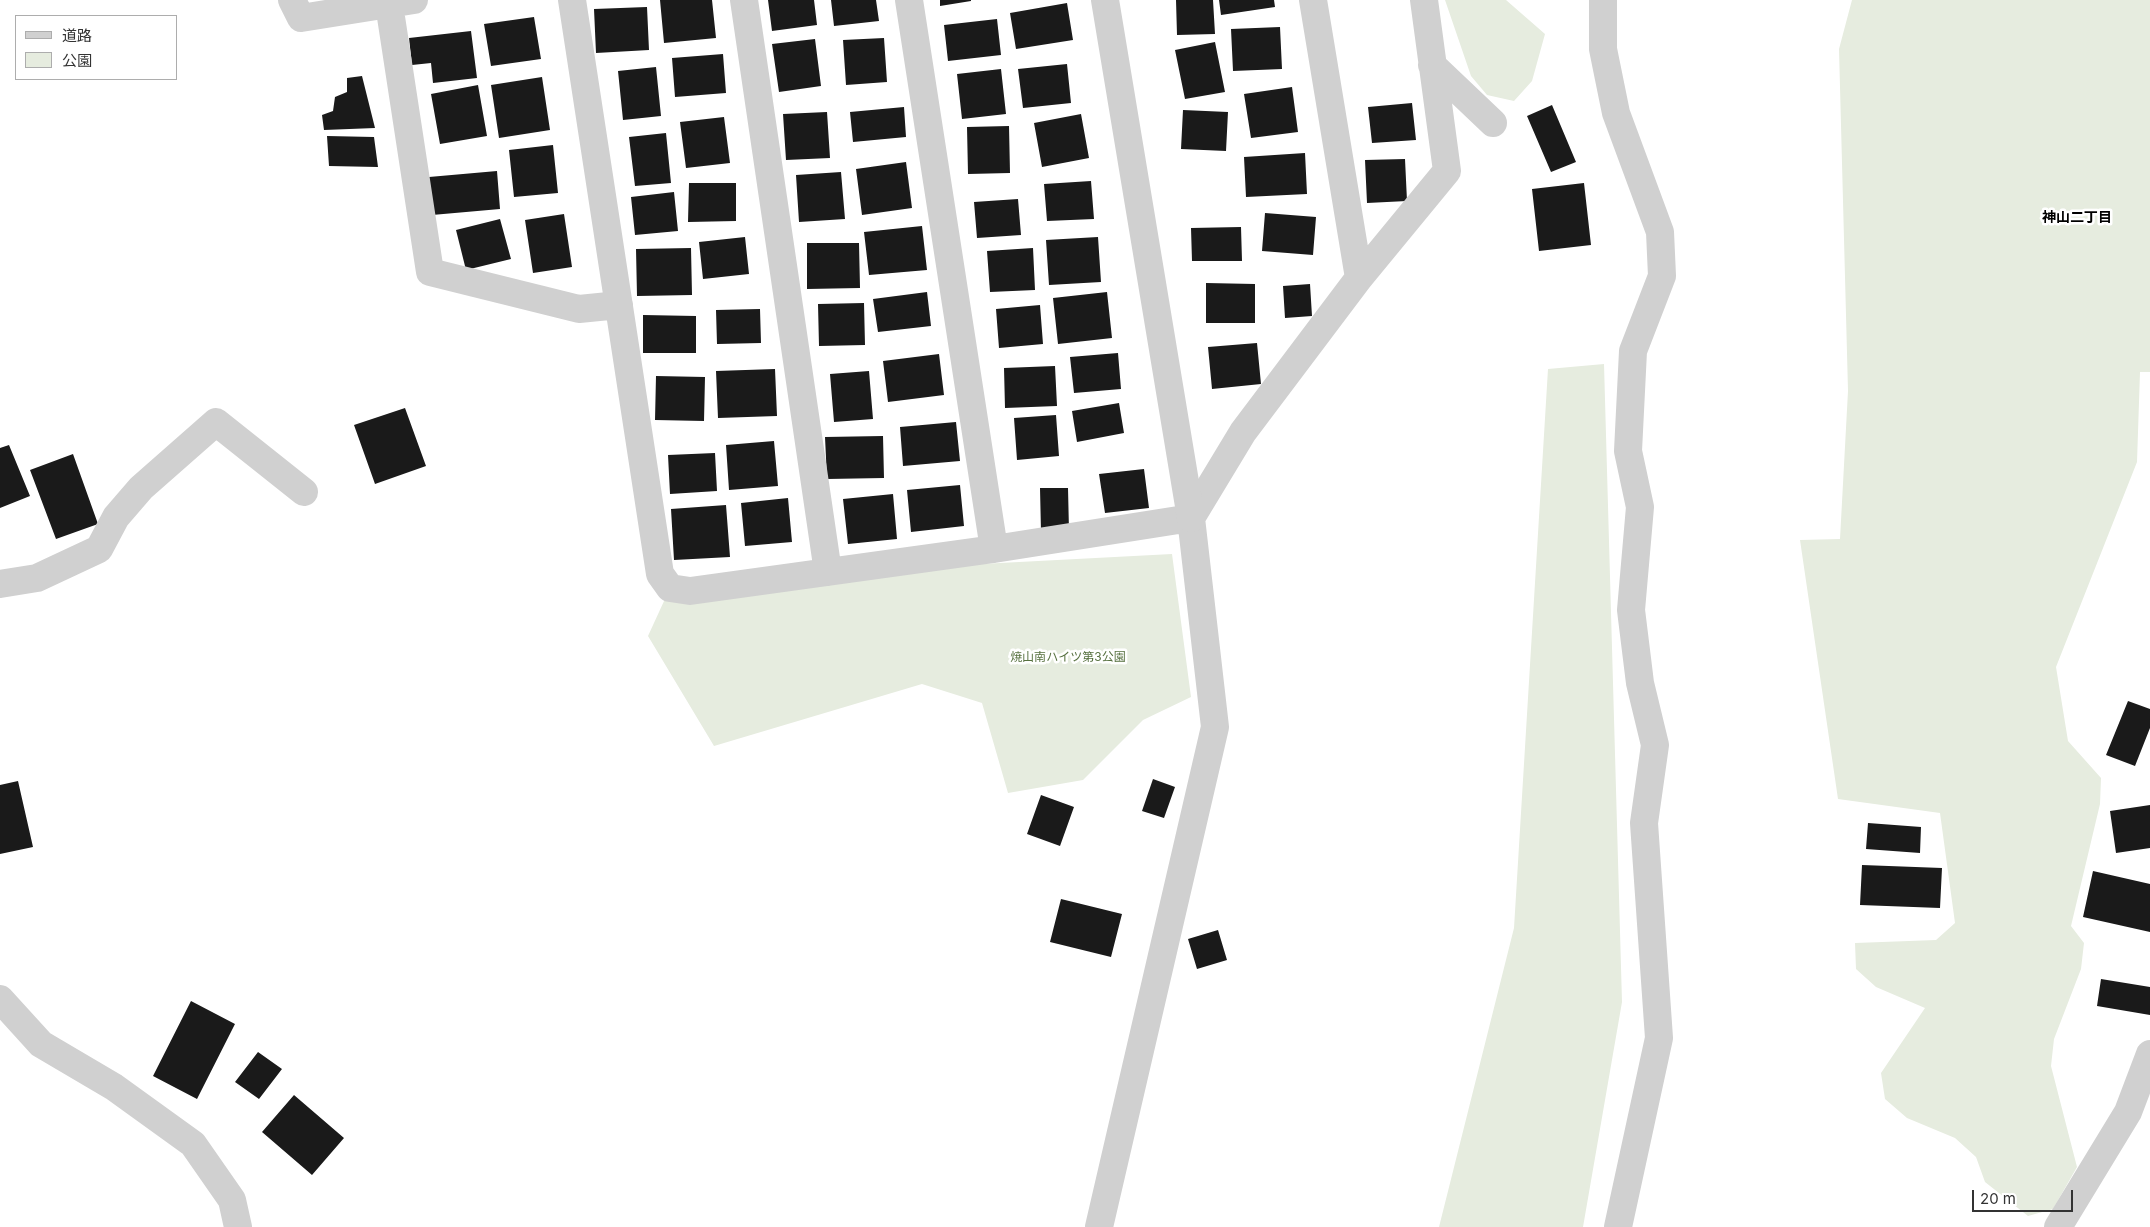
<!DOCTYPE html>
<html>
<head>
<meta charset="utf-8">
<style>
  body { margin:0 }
  #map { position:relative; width:2150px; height:1227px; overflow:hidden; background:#fff; font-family:Inter,"Noto Sans JP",sans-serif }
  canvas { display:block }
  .legend { position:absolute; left:15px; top:15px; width:162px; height:65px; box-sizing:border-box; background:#fff; border:1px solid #adadad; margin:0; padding:6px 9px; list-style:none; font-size:15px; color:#333 }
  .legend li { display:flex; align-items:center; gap:10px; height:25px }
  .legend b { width:25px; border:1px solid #adadad }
  .scale { position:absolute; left:1972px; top:1190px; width:101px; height:22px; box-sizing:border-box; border:2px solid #333; border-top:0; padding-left:6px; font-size:15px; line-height:18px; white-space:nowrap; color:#333; -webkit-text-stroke:4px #fff; paint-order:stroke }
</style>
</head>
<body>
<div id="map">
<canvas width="2150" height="1227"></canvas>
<ul class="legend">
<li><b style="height:6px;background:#d0d0d0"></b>道路</li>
<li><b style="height:14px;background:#e6ecdf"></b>公園</li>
</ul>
<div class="scale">20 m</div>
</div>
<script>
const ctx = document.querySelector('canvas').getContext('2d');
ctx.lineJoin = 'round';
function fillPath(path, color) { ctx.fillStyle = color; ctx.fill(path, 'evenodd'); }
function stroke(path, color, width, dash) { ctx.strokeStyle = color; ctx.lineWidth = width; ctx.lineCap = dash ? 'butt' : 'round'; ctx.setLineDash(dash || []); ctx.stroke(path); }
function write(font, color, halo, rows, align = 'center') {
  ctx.font = font + ' Inter,"Noto Sans JP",sans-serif'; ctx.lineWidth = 5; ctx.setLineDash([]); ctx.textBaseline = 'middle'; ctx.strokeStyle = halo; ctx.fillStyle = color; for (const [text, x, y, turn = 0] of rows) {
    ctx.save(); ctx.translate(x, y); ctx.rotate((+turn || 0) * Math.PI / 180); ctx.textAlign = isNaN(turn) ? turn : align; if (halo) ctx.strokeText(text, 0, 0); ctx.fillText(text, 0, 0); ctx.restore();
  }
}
const green = new Path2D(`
  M1445,0H1506L1545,34L1532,81L1514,101L1487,95L1471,76Z
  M1852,0H2150V372H2140L2137,462L2056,667L2068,741L2101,778L2100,804L2071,926L2084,943L2081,969L2054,1039L2051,1066L2077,1167L2053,1209L2028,1216L1985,1182L1976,1157L1955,1138L1907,1118L1885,1099L1881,1073L1925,1008L1876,987L1856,969L1855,943L1936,940L1955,923L1940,813L1838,799L1800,540L1840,539L1848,391L1839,49Z
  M1604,364L1622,1002L1583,1227H1439L1514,928L1548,369Z
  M1172,554L1191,697L1143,720L1083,780L1008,793L982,703L922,684L714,746L648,636L670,588L828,572Z`);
const building = new Path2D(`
  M660,0H712L716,38L664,43Z
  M768,0H814L817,25L772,31Z
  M831,0H876L879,21L834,26Z
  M940,0H971V1L940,6Z
  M1176,0H1213L1215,34L1177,35Z
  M1219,0H1274L1275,7L1221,15Z
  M1067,3L1073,40L1016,49L1010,13Z
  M647,7L649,50L596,53L594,9Z
  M534,17L541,59L491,66L484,24Z
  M997,19L1001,55L948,61L944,25Z
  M1280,27L1282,69L1233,71L1231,29Z
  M471,31L477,78L433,83L431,63L412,65L409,38Z
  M884,38L887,82L846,85L843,40Z
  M815,39L821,86L779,92L772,44Z
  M1215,42L1225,92L1185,99L1175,50Z
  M723,54L726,93L675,97L672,58Z
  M1067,64L1071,103L1023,108L1018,69Z
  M656,67L661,116L623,120L618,71Z
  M1001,69L1006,114L962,119L957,74Z
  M362,76L375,128L324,130L322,115L333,111L335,97L347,92V78Z
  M542,77L550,130L499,138L491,85Z
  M478,85L487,136L440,144L431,94Z
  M1292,87L1298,132L1251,138L1244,94Z
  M1412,103L1416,140L1372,143L1368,107Z
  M1552,105L1576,162L1551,172L1527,116Z
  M904,107L906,137L853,142L850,112Z
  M1183,110L1228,112L1226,151L1181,149Z
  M827,112L830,158L786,160L783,114Z
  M1081,114L1089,158L1042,167L1034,123Z
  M724,117L730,163L686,168L680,122Z
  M1009,126L1010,173L968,174L967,127Z
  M666,133L671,183L635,186L629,137Z
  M327,136L374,137L378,167L329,166Z
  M553,145L558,193L514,197L509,150Z
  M1305,153L1307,194L1246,197L1244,157Z
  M1405,159L1407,201L1367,203L1365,160Z
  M906,162L912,208L862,215L856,169Z
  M497,171L500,209L432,215L429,177Z
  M841,172L845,219L799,222L796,175Z
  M1091,181L1094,219L1047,221L1044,184Z
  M689,183H736V221L688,222Z
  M1584,183L1591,245L1539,251L1532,189Z
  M674,192L678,231L635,235L631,197Z
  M1018,199L1021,235L977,238L974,202Z
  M1265,213L1316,217L1313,255L1262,251Z
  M564,214L572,267L533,273L525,220Z
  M500,219L511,259L466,270L456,230Z
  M922,226L927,270L869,275L864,232Z
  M1241,227L1242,261H1192L1191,228Z
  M745,237L749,274L703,279L699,242Z
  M1098,237L1101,282L1049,285L1046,240Z
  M807,243H859L860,288L807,289Z
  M691,248L692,295L637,296L636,249Z
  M1033,248L1035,290L990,292L987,251Z
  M1206,283L1255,284V323H1206Z
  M1310,284L1312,316L1285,318L1283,286Z
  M927,292L931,326L878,332L873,299Z
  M1107,292L1112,338L1058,344L1053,298Z
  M864,303L865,345L819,346L818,304Z
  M1040,305L1043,344L999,348L996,309Z
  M760,309L761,343L717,344L716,310Z
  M643,315L696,316V353H643Z
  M1257,343L1261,384L1212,389L1208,347Z
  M1118,353L1121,389L1074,393L1070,357Z
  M939,354L944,395L888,402L883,361Z
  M1055,366L1057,406L1005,408L1004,368Z
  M775,369L777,416L718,418L716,371Z
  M869,371L873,419L834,422L830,374Z
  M656,376L705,377L704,421L655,420Z
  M1119,403L1124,433L1077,442L1072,411Z
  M405,408L426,466L375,484L354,425Z
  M1056,415L1059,456L1017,460L1014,418Z
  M956,422L960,461L903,466L900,427Z
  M883,436L884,478L827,479L825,437Z
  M774,441L778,486L729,490L726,445Z
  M9,445L30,496L0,508V448Z
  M715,453L717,491L670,494L668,455Z
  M73,454L98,524L56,539L30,470Z
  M1144,469L1149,508L1105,513L1099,474Z
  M960,485L964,526L911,532L907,490Z
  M1040,488H1068L1069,531L1041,532Z
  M893,494L897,539L848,544L843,499Z
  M788,498L792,542L745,546L741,503Z
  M726,505L730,557L674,560L671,509Z
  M2128,701L2150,709V728L2135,766L2106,755Z
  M1153,779L1175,787L1164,818L1142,811Z
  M18,781L33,847L0,854V785Z
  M1041,795L1074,807L1060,846L1027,834Z
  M2150,805V848L2116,853L2110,811Z
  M1868,823L1921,827L1920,853L1866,849Z
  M1862,865L1942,868L1940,908L1860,905Z
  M2093,871L2150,884V932L2083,917Z
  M1061,899L1122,914L1111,957L1050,942Z
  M1218,930L1227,960L1197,969L1188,939Z
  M2101,979L2150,987V1015L2097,1006Z
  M191,1001L235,1024L197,1099L153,1076Z
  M258,1052L282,1069L259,1099L235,1082Z
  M294,1095L344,1138L312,1175L262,1132Z`);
const minor = new Path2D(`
  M292,0L301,18L414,0
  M572,0L660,574L670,588L690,591L994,549L1191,518L1243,432L1359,278L1447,171L1424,0
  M744,0L828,572
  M909,0L994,549
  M1313,0L1359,278
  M1603,0V49L1616,113L1660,232L1662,276L1633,351L1628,451L1640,507L1631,610L1640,683L1655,745L1644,823L1659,1038L1618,1227
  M389,4L430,272L579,309L619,305
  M1432,65L1493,123
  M0,584L37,578L99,549L116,517L141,488L216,422L304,492
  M0,999L41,1044L114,1087L193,1144L232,1200L238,1227
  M1099,1227L1215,727L1191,518
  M2058,1227L2128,1112L2150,1054`);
const tertiary = new Path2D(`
  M1105,0L1191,518`);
const parkNames = [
  ["焼山南ハイツ第3公園",1068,657]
];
const neighbourhoodNames = [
  ["神山二丁目",2077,218]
];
fillPath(green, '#e6ecdf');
fillPath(building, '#1a1a1a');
stroke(minor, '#d0d0d0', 28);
stroke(tertiary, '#d0d0d0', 28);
write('12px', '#56703f', '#fff', parkNames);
write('bold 14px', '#000', '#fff', neighbourhoodNames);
</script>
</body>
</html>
